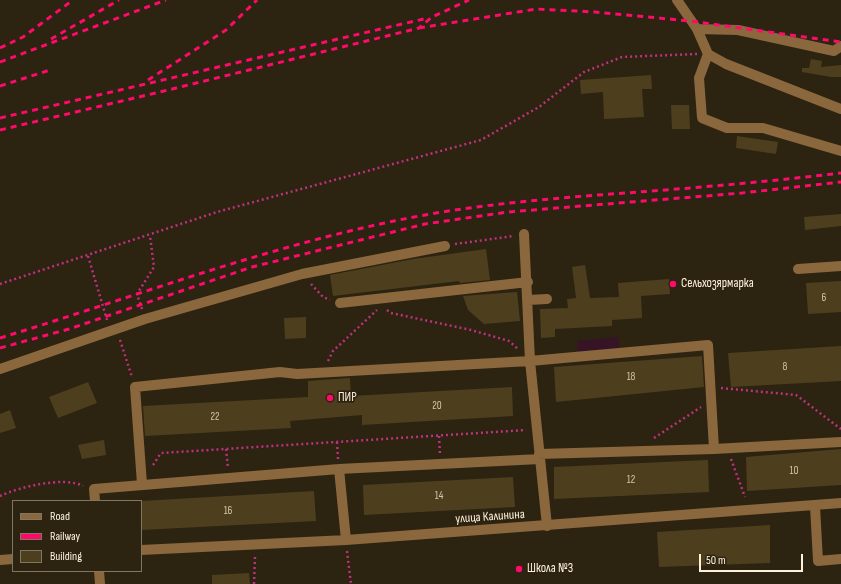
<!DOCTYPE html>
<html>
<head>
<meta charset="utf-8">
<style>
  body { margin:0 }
  #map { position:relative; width:841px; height:584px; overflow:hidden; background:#2c2311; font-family:"Sofia Sans Condensed",sans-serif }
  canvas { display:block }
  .legend { position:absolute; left:12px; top:500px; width:130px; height:72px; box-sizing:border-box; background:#2c2311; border:1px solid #807662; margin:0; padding:5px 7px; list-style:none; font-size:12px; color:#fff2dc }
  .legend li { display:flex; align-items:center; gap:8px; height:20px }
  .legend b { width:20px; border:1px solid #807662 }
  .scale { position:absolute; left:699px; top:554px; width:104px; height:18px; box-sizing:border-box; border:2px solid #fff2dc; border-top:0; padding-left:5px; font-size:12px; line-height:14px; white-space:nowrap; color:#fff2dc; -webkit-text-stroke:3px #2c2311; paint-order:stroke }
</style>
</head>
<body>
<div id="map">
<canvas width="841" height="584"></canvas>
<ul class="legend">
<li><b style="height:5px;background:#8a673d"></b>Road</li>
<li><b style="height:5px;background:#fe0a6a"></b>Railway</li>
<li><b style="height:11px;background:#4d3f1e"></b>Building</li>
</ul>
<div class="scale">50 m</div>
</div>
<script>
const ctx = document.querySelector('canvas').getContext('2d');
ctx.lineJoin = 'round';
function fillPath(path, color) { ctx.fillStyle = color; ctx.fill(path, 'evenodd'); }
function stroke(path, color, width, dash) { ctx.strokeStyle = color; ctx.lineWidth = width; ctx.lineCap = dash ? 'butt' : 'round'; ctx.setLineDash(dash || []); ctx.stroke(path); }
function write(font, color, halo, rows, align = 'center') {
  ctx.font = font + ' "Sofia Sans Condensed",sans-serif'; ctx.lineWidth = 3.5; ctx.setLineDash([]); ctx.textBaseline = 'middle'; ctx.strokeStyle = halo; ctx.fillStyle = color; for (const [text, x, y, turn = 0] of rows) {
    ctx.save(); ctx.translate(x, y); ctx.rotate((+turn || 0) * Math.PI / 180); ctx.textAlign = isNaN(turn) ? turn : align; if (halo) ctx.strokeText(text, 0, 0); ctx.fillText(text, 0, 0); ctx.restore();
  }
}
const green = new Path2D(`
  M619,337V351L578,354L577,341Z`);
const building = new Path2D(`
  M811,59L822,61L821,67L841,65V77H831L802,72V68H809Z
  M651,75L652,89H642L644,117L604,119L603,92L581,94L580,80Z
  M671,105H689L690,129H672Z
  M737,136L778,142L776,154L736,148Z
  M841,214V226L805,230L804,217Z
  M486,249L490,280L460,283L459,281L333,296L330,275L413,259Z
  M585,265L590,298L619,297L618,283L669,279L670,294L641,296L642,318L612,320V326L555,329V337L541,338L540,309L568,308L567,299L576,298L572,267Z
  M841,281V312L808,314L806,283Z
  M517,292L520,321L484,324L468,310L463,296Z
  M306,317V338L285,339L284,318Z
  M841,346V381L731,387L728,353Z
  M702,356L704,387L556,402L554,367Z
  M350,378L351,396L512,387L513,416L362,425V415L290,421L291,428L145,436L143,406L308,397V381Z
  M88,382L97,403L58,418L49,397Z
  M10,410L16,428L0,433V414Z
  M104,440L106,455L82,459L78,445Z
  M841,449V485L747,491L746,457Z
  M708,460L709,492L554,499V467Z
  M513,477L515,507L364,515L363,485Z
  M314,491L316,521L141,530V501Z
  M770,525V563L659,567L657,532Z
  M249,573L250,584H212V575Z`);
const path = new Path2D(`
  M455,244L514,236
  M88,256L107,320
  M0,284L217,212L481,140L539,107L584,72L622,57L697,54
  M311,284L323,297L330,300
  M142,309L137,294L154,267L150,236
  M387,310L391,313L471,330L509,341L518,349
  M120,340L132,377
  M328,361L333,351L377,310
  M721,388L796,395L841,429
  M439,436L440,454
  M654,438L701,407
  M337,442L338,459
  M226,449L228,468
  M731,459L745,497
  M153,465L161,453L526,430
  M0,496C19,487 64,476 83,486
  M347,551L351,584
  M254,584L255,556`);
const minor = new Path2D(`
  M677,0L697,29L738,30L834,51L841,46
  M697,29L708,54L726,64L841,109
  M708,54L699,78L702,118L727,128H763L841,151
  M524,234L530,361L708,345L714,449
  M798,269L841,266
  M528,300L547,299
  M340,303L528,282
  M0,369L145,319L302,274L445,246
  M539,454L714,449L841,442
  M339,469L346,540
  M142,484L135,387L280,372L297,374L530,361L547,526
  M95,501L94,489L339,469L540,459
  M815,506L818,561L841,559
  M141,550L346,540L841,503
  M0,560L13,559
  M99,571L100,584`);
const rail = new Path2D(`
  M419,28L536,9L595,12L690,21L841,42
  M51,39L119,0
  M0,48L23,37L73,0
  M0,62L166,0
  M148,80L226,30L257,0
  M0,86L50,70
  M0,118L428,18
  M0,130L164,91L419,28L432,17L469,0
  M0,338C131,298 260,249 394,221C474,204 557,198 639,192C706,187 774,181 841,173
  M0,348L69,329L252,267L425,224L508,212L742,193L841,182`);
const markers = [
  [673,284,4,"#fe0a6a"],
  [330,398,4,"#fe0a6a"],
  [519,569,4,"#fe0a6a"]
];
const numberNames = [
  ["6",824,298],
  ["8",785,367],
  ["18",631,377],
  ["20",437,406],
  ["22",215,417],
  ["10",794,471],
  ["12",631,480],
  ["14",439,496],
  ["16",228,511]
];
const poiNames = [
  ["Сельхозярмарка",681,284],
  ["ПИР",338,398],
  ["Школа №3",527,569]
];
const streetNames = [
  ["улица Калинина",490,517,-4]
];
fillPath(green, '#361426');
fillPath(building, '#4d3f1e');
stroke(path, '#be317f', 2.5, [2, 3]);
stroke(minor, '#8a673d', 10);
stroke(rail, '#fe0a6a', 3, [6, 5]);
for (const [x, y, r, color] of markers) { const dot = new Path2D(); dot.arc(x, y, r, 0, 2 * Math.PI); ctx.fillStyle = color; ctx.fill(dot); stroke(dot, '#2c2311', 1.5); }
write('11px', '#d2c5ac', null, numberNames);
write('13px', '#fff2dc', '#2c2311', poiNames, 'left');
write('13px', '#fff2dc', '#2c2311', streetNames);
</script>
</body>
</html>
